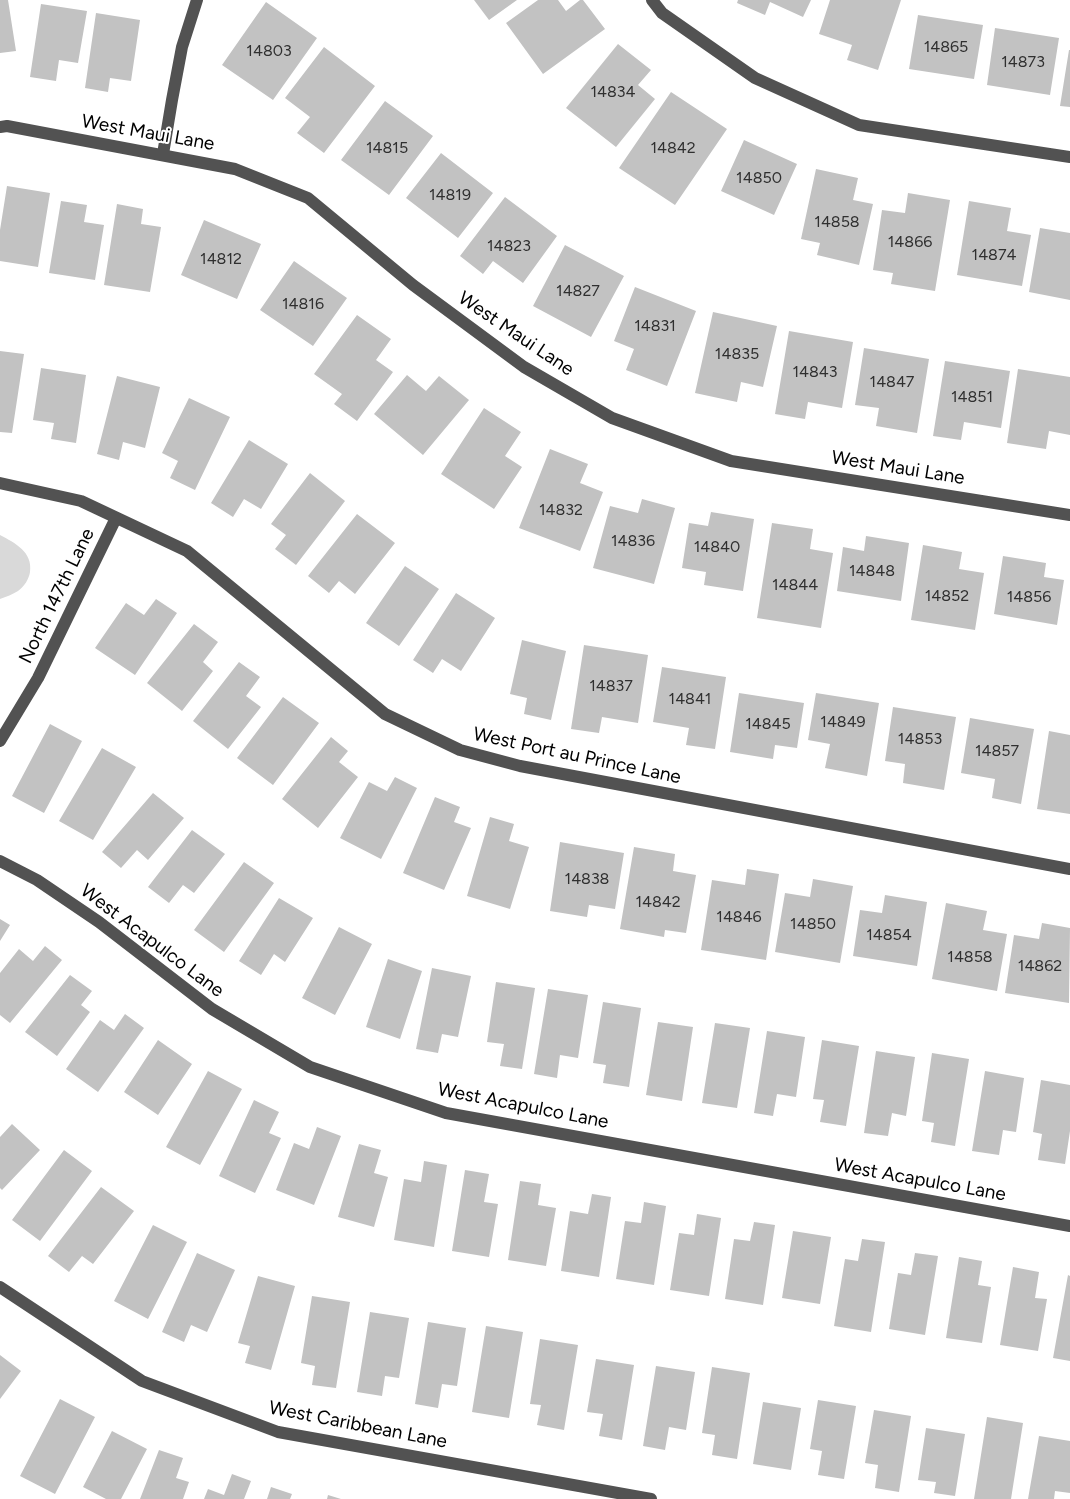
<!DOCTYPE html>
<html>
<head>
<meta charset="utf-8">
<style>
  body { margin:0 }
  canvas { display:block; background:#fff }
</style>
</head>
<body>
<canvas width="1070" height="1499"></canvas>
<script>
const ctx = document.querySelector('canvas').getContext('2d');
ctx.lineJoin = 'round';
function fillPath(path, color) { ctx.fillStyle = color; ctx.fill(path, 'evenodd'); }
function stroke(path, color, width, dash) { ctx.strokeStyle = color; ctx.lineWidth = width; ctx.lineCap = dash ? 'butt' : 'round'; ctx.setLineDash(dash || []); ctx.stroke(path); }
function write(font, color, halo, rows, align = 'center') {
  ctx.font = font + ' Figtree,sans-serif'; ctx.lineWidth = 4; ctx.setLineDash([]); ctx.textBaseline = 'middle'; ctx.strokeStyle = halo; ctx.fillStyle = color; for (const [text, x, y, turn = 0] of rows) {
    ctx.save(); ctx.translate(x, y); ctx.rotate((+turn || 0) * Math.PI / 180); ctx.textAlign = isNaN(turn) ? turn : align; if (halo) ctx.strokeText(text, 0, 0); ctx.fillText(text, 0, 0); ctx.restore();
  }
}
const green = new Path2D(`
  M0,535C15,543 33,552 30,572C29,579 24,587 18,591C13,594 6,597 0,599Z`);
const building = new Path2D(`
  M0,0H8L16,51L0,53Z
  M474,0H517L489,20Z
  M538,0H558L566,11L580,0H583L605,29L543,74L506,23Z
  M738,0H811L803,17L770,2L765,15L737,3Z
  M830,0H901L878,70L847,60L852,45L819,34Z
  M266,2L317,38L273,100L222,65Z
  M41,4L87,11L78,63L59,60L56,81L30,77Z
  M96,13L140,20L131,81L110,78L108,92L85,88Z
  M918,15L983,25L974,79L909,69Z
  M995,28L1059,38L1050,95L987,85Z
  M618,44L651,70L638,85L655,99L616,147L566,108Z
  M324,47L375,86L324,153L297,133L310,117L285,98Z
  M1069,50H1070V107L1060,106Z
  M671,92L727,129L675,205L619,168Z
  M385,101L433,136L389,195L341,160Z
  M744,140L797,164L774,215L721,191Z
  M441,153L493,193L458,238L406,198Z
  M816,169L858,178L853,200L873,204L859,265L817,255L820,243L801,239Z
  M7,186L50,193L38,267L0,261V230Z
  M908,193L950,200L935,291L891,284L893,273L873,270L882,210L905,213Z
  M505,197L557,236L523,283L493,261L483,274L460,256Z
  M61,201L87,205L84,222L104,225L95,280L49,273Z
  M969,201L1011,208L1007,231L1031,235L1022,286L957,275Z
  M117,204L143,209L141,224L161,227L150,292L104,285Z
  M204,220L261,244L237,299L181,275Z
  M1040,228L1070,233V300L1029,292Z
  M565,245L624,276L591,337L533,306Z
  M294,261L347,298L313,346L260,310Z
  M635,287L696,311L667,386L626,370L634,349L614,341Z
  M713,312L777,326L763,387L741,382L737,402L695,393Z
  M357,315L391,339L376,360L393,372L357,421L334,404L342,394L314,374Z
  M789,331L853,342L842,408L808,402L805,419L775,414Z
  M864,348L929,359L917,433L876,426L879,408L855,405Z
  M0,351L24,354L12,433L0,432Z
  M945,361L1010,371L1001,428L964,422L961,440L933,436Z
  M41,368L86,375L76,443L51,439L54,423L33,420Z
  M1018,369L1070,377V435L1049,431L1046,449L1007,443Z
  M407,375L426,391L439,376L469,400L423,455L374,414Z
  M117,376L160,387L145,448L123,442L119,460L97,454Z
  M189,398L230,417L195,490L170,478L178,461L162,453Z
  M484,408L521,432L505,456L522,467L494,509L441,474Z
  M249,440L288,464L261,509L244,499L233,517L211,503Z
  M550,449L588,464L580,483L603,492L580,551L519,528Z
  M310,473L345,501L296,565L275,549L286,535L271,524Z
  M642,499L675,508L654,584L593,568L610,506L638,513Z
  M711,512L754,519L743,591L704,585L706,572L682,568L689,523L708,526Z
  M357,514L395,543L355,594L339,581L329,593L308,576Z
  M772,523L813,529L810,549L833,553L821,628L757,618Z
  M866,536L909,543L901,601L837,591L843,547L864,551Z
  M923,545L962,552L959,569L984,573L975,630L911,620Z
  M1003,556L1046,563L1044,577L1064,580L1057,625L994,614Z
  M405,566L439,589L399,646L366,623Z
  M456,593L495,618L461,671L442,659L433,673L413,660Z
  M156,599L177,613L135,675L95,648L126,603L144,615Z
  M194,624L218,642L203,662L213,671L182,711L147,683Z
  M522,640L566,651L551,720L524,714L527,698L510,694Z
  M584,645L648,655L638,723L602,717L599,733L571,729Z
  M239,662L260,677L246,696L261,707L228,749L193,721Z
  M662,667L726,677L715,749L686,745L689,728L653,722Z
  M739,693L804,703L797,748L775,745L773,759L730,752Z
  M816,693L879,703L867,776L825,768L830,744L808,740Z
  M283,697L319,723L273,785L237,758Z
  M893,707L956,717L944,790L903,783L905,764L885,761Z
  M970,718L1034,729L1021,804L992,798L995,779L961,773Z
  M50,724L82,741L44,813L12,796Z
  M1049,731L1070,735V814L1037,809Z
  M331,737L348,751L339,762L358,777L318,828L282,799Z
  M102,748L136,767L93,840L59,821Z
  M395,777L417,788L381,859L340,838L369,782L387,791Z
  M153,793L184,818L148,860L137,850L121,868L102,852Z
  M435,797L460,807L454,822L471,828L444,890L403,873Z
  M490,817L514,824L509,841L529,847L510,909L467,896Z
  M192,830L225,854L194,893L183,885L169,903L148,887Z
  M560,842L624,853L615,909L589,905L587,917L550,911Z
  M634,847L675,854L673,871L696,875L686,933L665,930L664,937L620,929Z
  M244,862L274,883L224,952L194,930Z
  M747,869L779,874L766,960L701,950L712,880L745,885Z
  M813,879L853,886L840,963L775,952L785,893L810,897Z
  M885,895L927,902L917,966L853,956L860,910L882,913Z
  M279,898L313,918L285,962L274,954L261,975L239,961Z
  M946,903L987,911L983,930L1007,934L997,991L932,979Z
  M0,919L10,925L0,941Z
  M1042,923L1070,928L1069,1003L1005,993L1014,935L1039,939Z
  M339,927L372,944L335,1015L302,998Z
  M45,946L62,960L10,1023L0,1015V973L19,949L33,961Z
  M388,959L422,971L400,1039L366,1027Z
  M432,968L471,976L458,1037L442,1034L438,1053L416,1049Z
  M70,975L92,991L81,1005L90,1012L57,1056L25,1032Z
  M496,982L535,988L522,1069L500,1066L504,1044L487,1042Z
  M548,989L588,995L578,1058L560,1055L557,1078L534,1074Z
  M603,1002L641,1008L629,1087L603,1083L606,1065L593,1063Z
  M125,1014L144,1028L98,1092L66,1069L100,1020L114,1030Z
  M658,1022L693,1027L682,1101L646,1095Z
  M715,1023L750,1028L737,1108L702,1103Z
  M767,1031L805,1037L796,1097L777,1094L773,1116L754,1113Z
  M158,1040L192,1064L158,1115L124,1092Z
  M822,1040L859,1046L846,1126L820,1122L824,1100L813,1099Z
  M876,1051L915,1057L906,1116L892,1113L888,1136L864,1133Z
  M932,1053L969,1059L955,1146L931,1142L934,1123L922,1121Z
  M208,1071L242,1089L200,1165L166,1147Z
  M985,1071L1024,1078L1016,1132L1003,1130L999,1155L972,1151Z
  M1041,1080L1070,1085V1131L1065,1164L1038,1160L1042,1134L1033,1132Z
  M254,1100L279,1112L269,1133L281,1138L255,1193L219,1176Z
  M12,1124L40,1150L2,1190L0,1188V1137Z
  M317,1127L341,1136L314,1205L276,1190L294,1143L309,1149Z
  M359,1144L381,1150L374,1173L388,1177L374,1227L338,1217Z
  M64,1150L92,1171L40,1241L12,1220Z
  M424,1161L447,1165L434,1247L394,1240L404,1179L421,1182Z
  M465,1170L489,1174L484,1202L498,1204L489,1257L452,1251Z
  M520,1181L541,1184L538,1205L556,1208L546,1266L508,1260Z
  M101,1187L134,1211L93,1264L82,1256L69,1272L48,1256Z
  M592,1194L611,1197L599,1277L561,1271L570,1211L588,1214Z
  M644,1202L666,1206L654,1285L616,1279L625,1221L641,1223Z
  M697,1214L721,1218L709,1296L670,1290L679,1233L694,1235Z
  M754,1222L775,1225L763,1305L725,1299L734,1239L750,1241Z
  M153,1225L187,1242L148,1319L114,1301Z
  M793,1231L831,1237L820,1304L782,1298Z
  M862,1239L885,1242L871,1332L834,1326L845,1259L858,1261Z
  M197,1253L235,1270L207,1332L191,1325L184,1342L162,1332Z
  M915,1253L938,1256L925,1335L889,1329L898,1273L911,1275Z
  M959,1257L982,1261L978,1285L991,1287L982,1343L946,1338Z
  M1013,1267L1039,1272L1035,1298L1047,1299L1038,1351L1000,1345Z
  M1068,1275L1070,1276V1361L1053,1358Z
  M258,1276L295,1286L271,1370L245,1363L250,1346L238,1343Z
  M312,1296L350,1302L336,1388L312,1385L315,1366L301,1363Z
  M370,1312L409,1318L399,1378L385,1376L382,1396L357,1392Z
  M428,1322L466,1328L457,1386L442,1384L438,1408L415,1404Z
  M486,1326L523,1332L509,1418L472,1412Z
  M540,1339L578,1345L564,1430L537,1425L541,1405L530,1404Z
  M0,1355L21,1371L0,1399Z
  M596,1359L634,1365L622,1440L599,1436L603,1414L587,1412Z
  M656,1366L695,1372L686,1430L669,1427L665,1450L643,1446Z
  M712,1367L750,1373L737,1459L712,1455L715,1435L702,1433Z
  M60,1399L95,1417L55,1494L20,1476Z
  M818,1400L856,1406L844,1479L818,1475L822,1451L810,1449Z
  M763,1402L801,1408L791,1470L753,1464Z
  M874,1410L911,1416L899,1492L875,1488L878,1465L865,1463Z
  M987,1417L1023,1423L1011,1499H974Z
  M926,1428L965,1434L955,1496L934,1493L936,1482L918,1480Z
  M112,1431L147,1449L121,1499H106L83,1487Z
  M1039,1436L1070,1441V1493L1055,1491L1054,1499H1028Z
  M159,1450L183,1458L176,1478L189,1482L183,1499H140Z
  M232,1474L251,1481L244,1499H204L208,1489L224,1495Z
  M271,1487L292,1494L290,1499H267Z
  M328,1495L341,1499H327Z`);
const minor = new Path2D(`
  M652,0L662,13L755,78L859,125L1070,157
  M0,127L7,126L235,169L308,198L413,285L524,367L612,418L731,461L1070,515
  M163,154L172,100L182,47L197,0
  M0,483L81,501L187,551L385,714L460,750L520,766L1070,869
  M0,741L38,678L116,518
  M0,861L37,880L99,922L212,1009L310,1067L446,1113L1070,1226
  M0,1287L142,1381L278,1432L651,1499`);
const numberNames = [
  ["14865",946,47],
  ["14803",269,51],
  ["14873",1023,62],
  ["14834",613,92],
  ["14815",387,148],
  ["14842",673,148],
  ["14850",759,178],
  ["14819",450,195],
  ["14858",837,222],
  ["14866",910,242],
  ["14823",509,246],
  ["14874",994,255],
  ["14812",221,259],
  ["14827",578,291],
  ["14816",303,304],
  ["14831",655,326],
  ["14835",737,354],
  ["14843",815,372],
  ["14847",892,382],
  ["14851",972,397],
  ["14832",561,510],
  ["14836",633,541],
  ["14840",717,547],
  ["14848",872,571],
  ["14844",795,585],
  ["14852",947,596],
  ["14856",1029,597],
  ["14837",611,686],
  ["14841",690,699],
  ["14849",843,722],
  ["14845",768,724],
  ["14853",920,739],
  ["14857",997,751],
  ["14838",587,879],
  ["14842",658,902],
  ["14846",739,917],
  ["14850",813,924],
  ["14854",889,935],
  ["14858",970,957],
  ["14862",1040,966]
];
const streetNames = [
  ["West Maui Lane",148,133,10],
  ["West Maui Lane",516,334,34],
  ["West Maui Lane",898,468,9],
  ["North 147th Lane",57,596,-64],
  ["West Port au Prince Lane",577,756,12],
  ["West Acapulco Lane",152,941,37],
  ["West Acapulco Lane",523,1106,11],
  ["West Acapulco Lane",920,1180,10],
  ["West Caribbean Lane",358,1425,11]
];
fillPath(green, '#d9d9d9');
fillPath(building, '#c2c2c2');
stroke(minor, '#525252', 12);
write('16px', '#303030', null, numberNames);
write('19px', '#000', '#fff', streetNames);
</script>
</body>
</html>
